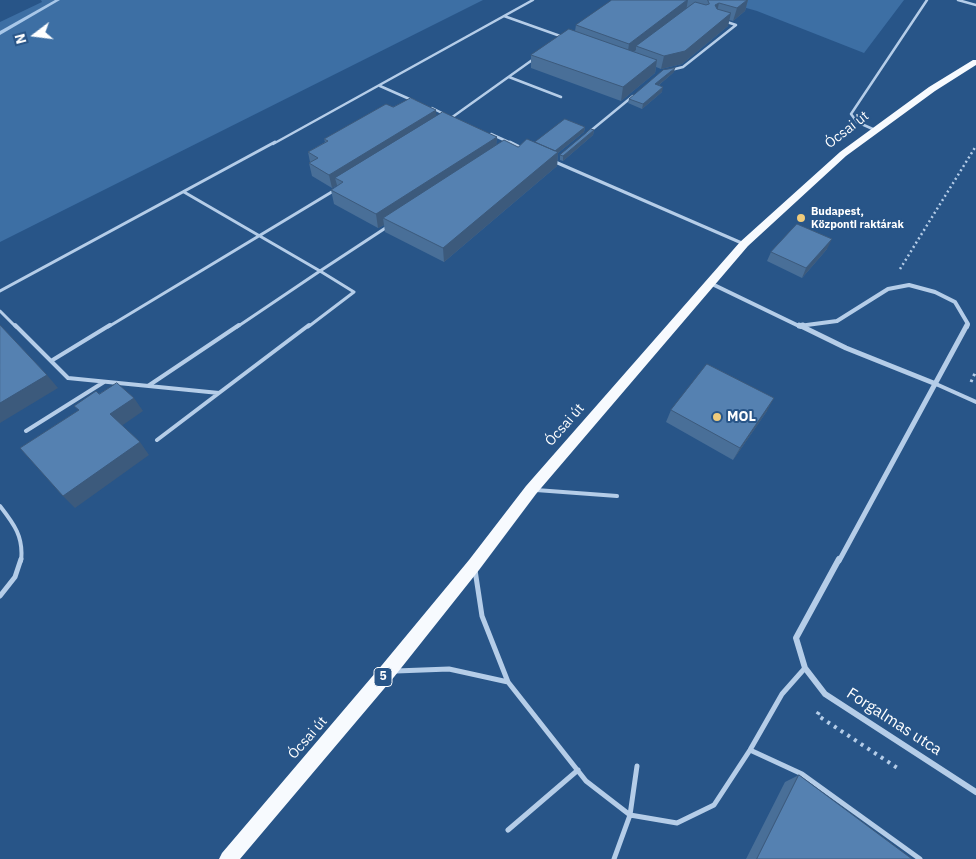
<!DOCTYPE html>
<html>
<head>
<meta charset="utf-8">
<style>
  body { margin:0 }
  #map { position:relative; width:976px; height:859px; overflow:hidden; background:#285588; font-family:"IBM Plex Sans",sans-serif }
  canvas { display:block }
  .north { position:absolute; left:10px; top:10px; width:50px; height:50px; -webkit-text-stroke:4px #285588; paint-order:stroke; rotate:255deg; font-size:14px; font-weight:700; line-height:20px; text-align:center; color:#fff }
  .north::after { content:''; display:block; margin:auto; width:18px; height:22px; background:#fff; clip-path:polygon(50% 0,100% 100%,50% 72%,0 100%) }
</style>
</head>
<body>
<div id="map">
<canvas width="976" height="859"></canvas>
<div class="north">N</div>
</div>
<script>
const ctx = document.querySelector('canvas').getContext('2d');
ctx.lineJoin = 'round';
function fillPath(path, color) { ctx.fillStyle = color; ctx.fill(path, 'evenodd'); }
function stroke(path, color, width, dash) { ctx.strokeStyle = color; ctx.lineWidth = width; ctx.lineCap = dash ? 'butt' : 'round'; ctx.setLineDash(dash || []); ctx.stroke(path); }
function write(font, color, halo, rows, align = 'center') {
  ctx.font = font + ' "IBM Plex Sans",sans-serif'; ctx.lineWidth = 4; ctx.setLineDash([]); ctx.textBaseline = 'middle'; ctx.strokeStyle = halo; ctx.fillStyle = color; for (const [text, x, y, turn = 0] of rows) {
    ctx.save(); ctx.translate(x, y); ctx.rotate((+turn || 0) * Math.PI / 180); ctx.textAlign = isNaN(turn) ? turn : align; if (halo) ctx.strokeText(text, 0, 0); ctx.fillText(text, 0, 0); ctx.restore();
  }
}
const green = new Path2D(`
  M41,0H483L0,242V22L42,2Z
  M718,0H904L864,53L757,11Z`);
const stream = new Path2D(`
  M55,0H60L0,35V31Z`);
const pathFar2 = new Path2D(`
  M900,269L976,146`);
const pathFar1 = new Path2D(`
  M971,382L975,373`);
const path = new Path2D(`
  M819,712L817,715L899,769`);
const serviceFar3 = new Path2D(`
  M958,0L976,5
  M504,16L563,37
  M671,70L683,67L736,25L724,21
  M509,77L561,97
  M380,86L414,101
  M432,108L446,115
  M451,118L535,58
  M875,130L857,122L851,114L927,0
  M588,133L633,96
  M491,134L513,144
  M273,144L533,0`);
const serviceFar2 = new Path2D(`
  M510,142L522,148
  M553,161L744,244
  M184,192L320,271L237,327
  M0,291L275,142
  M0,311L16,327
  M108,327L335,190
  M308,327L354,292L320,271L387,227`);
const serviceFar1 = new Path2D(`
  M15,325L68,378L219,393L309,325
  M51,361L110,325
  M936,384L976,402
  M148,386L239,325
  M26,431L104,382
  M157,440L219,393
  M536,490L617,496
  M0,506C14,524 24,537 21,561`);
const service = new Path2D(`
  M475,570L482,616L508,682L586,781L630,815L677,823L714,805L750,750L782,694L805,668
  M0,596L15,577L21,559
  M396,671L449,669L508,682
  M750,750L802,774L920,859
  M508,830L578,770
  M614,859L630,815L637,766`);
const minorFar2 = new Path2D(`
  M710,283L801,327
  M799,326L837,321L888,289L909,285L935,292L955,302L968,324L967,327`);
const minorFar1 = new Path2D(`
  M799,325L846,348L936,384
  M799,326L803,325
  M839,561L967,325`);
const minor = new Path2D(`
  M839,559L796,638L805,668L825,694L976,792`);
const primary = new Path2D(`
  M973,60H976V65L935,91L846,156L748,246L536,494L479,570L394,677L240,859H219L222,853L382,665L469,560L526,486L740,242L840,152L929,87Z`);
const wall = new Path2D(`
  M612,0H748L745,11L733,21L729,20L728,26L682,64L661,69L656,67L655,73L621,101L531,68V55L575,31L576,25Z
  M674,72L659,85L662,92L642,109L628,103L629,99Z
  M393,107L437,116L497,137L496,145L518,147L535,142L585,127L584,132L558,153L557,166L444,262L385,232L384,225L378,228L334,204L331,190L337,186V185L332,188L312,176L309,163L310,162L308,152L325,142L324,139Z
  M594,130L593,135L563,161L560,160V155Z
  M827,249L802,278L767,261L771,252Z
  M671,410L767,411L733,460L666,422Z
  M799,775L912,859H746L785,782Z`);
const shadedWall = new Path2D(`
  M687,0H688L686,11L636,46V50L627,57L629,44Z
  M747,0H748L745,11L733,21L737,8Z
  M719,3L716,16L715,5Z
  M731,13L728,26L682,64L661,69L664,56Z
  M657,60L655,73L621,101L623,87Z
  M675,68L674,72L654,89L655,84Z
  M663,87L662,92L642,109L643,104Z
  M436,110L437,123L335,178L337,185L332,188L329,175Z
  M585,127L584,132L558,153L557,166L444,262L443,248L553,152Z
  M594,130L593,135L563,161V156Z
  M497,137L496,151L383,218L384,225L378,228L376,214Z
  M832,239L827,249L802,278L806,268Z
  M47,375L58,388L0,423V403Z
  M134,398L143,411L120,427L110,414Z
  M774,398L767,411L733,460L740,448Z
  M140,442L149,455L75,508L63,496Z`);
const building = new Path2D(`
  M612,0H687L629,44L576,25Z
  M708,0H747L737,8L719,3L715,5L717,9L731,13L685,51L664,56L636,46L695,2L706,5L709,4Z
  M569,29L657,60L623,87L531,55Z
  M675,68L655,84L663,87L643,104L629,99L663,70Z
  M411,98L436,110L329,175L309,163L318,158L308,152L328,141L324,139L386,104L393,107Z
  M443,112L497,137L376,214L331,190L343,182L335,178Z
  M565,119L585,127L555,151L535,142Z
  M591,129L594,130L563,156L560,155Z
  M527,139L558,152L443,248L383,218L504,140L518,147Z
  M797,224L832,239L806,268L771,252Z
  M0,325L47,375L0,403Z
  M707,364L774,398L740,448L671,410Z
  M117,383L134,398L110,414L140,442L63,496L20,448L79,410L74,406L96,391L99,394Z
  M799,775L912,859H757Z`);
const markers = [
  [801,218,5,"#f0cb7b"],
  [717,417,5,"#f0cb7b"]
];
const farPoinames = [
  ["Budapest,",811,212],
  ["Központi raktárak",811,225]
];
const shields = [
  [383,677,18]
];
const shieldNames = [
  ["5",383,677]
];
const streetNames = [
  ["Ócsai út",847,130,-38],
  ["Ócsai út",565,425,-49],
  ["Ócsai út",308,738,-49]
];
const poiNames = [
  ["MOL",727,417]
];
const nearStreetnames = [
  ["Forgalmas utca",894,722,33]
];
fillPath(green, '#3d6fa4');
fillPath(stream, '#a9c8e9');
stroke(pathFar2, '#b5cde8', 2.5, [2, 3]);
stroke(pathFar1, '#b5cde8', 3, [2.5, 4]);
stroke(path, '#b5cde8', 4, [3, 5]);
stroke(serviceFar3, '#b5cde8', 2.5);
stroke(serviceFar2, '#b5cde8', 3);
stroke(serviceFar1, '#b5cde8', 4);
stroke(service, '#b5cde8', 5);
stroke(minorFar2, '#b5cde8', 4);
stroke(minorFar1, '#b5cde8', 5);
stroke(minor, '#b5cde8', 6);
fillPath(primary, '#f7fafe');
fillPath(wall, '#496f98');
fillPath(shadedWall, '#3c5a7c');
fillPath(building, '#5581b1');
stroke(building, '#3c5a7c', 1);
for (const [x, y, r, color] of markers) { const dot = new Path2D(); dot.arc(x, y, r, 0, 2 * Math.PI); ctx.fillStyle = color; ctx.fill(dot); stroke(dot, '#285588', 2); }
write('bold 11px', '#fff', '#285588', farPoinames, 'left');
for (const [x, y, w] of shields) { const box = new Path2D(); box.roundRect(x - w / 2, y - 9.5, w, 19, 4); ctx.fillStyle = '#285588'; ctx.fill(box); stroke(box, '#fff', 1); }
write('bold 12px', '#fff', null, shieldNames);
write('14px', '#fff', '#285588', streetNames);
write('bold 14px', '#fff', '#285588', poiNames, 'left');
write('16px', '#fff', '#285588', nearStreetnames);
</script>
</body>
</html>
